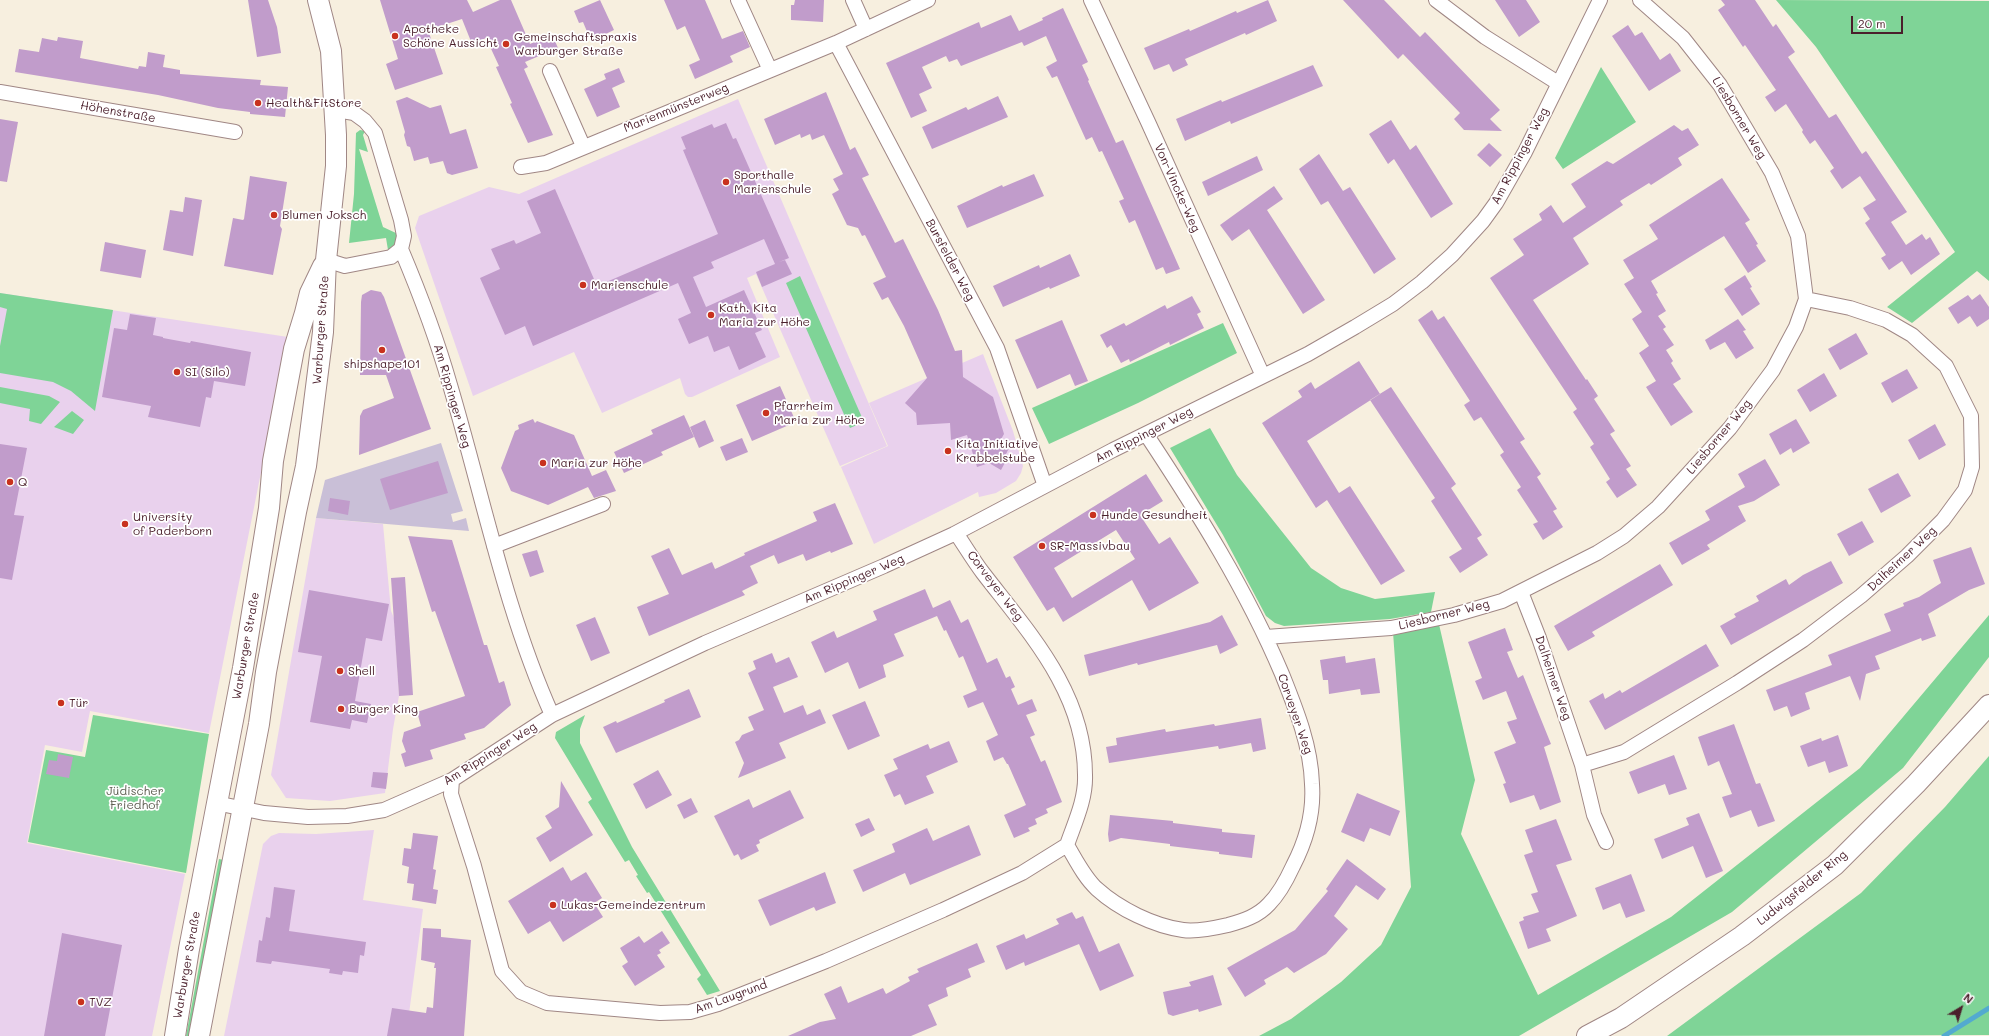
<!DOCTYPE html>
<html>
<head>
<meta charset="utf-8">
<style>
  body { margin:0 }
  #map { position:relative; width:1989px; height:1036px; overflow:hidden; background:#f7efdf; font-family:Mali,sans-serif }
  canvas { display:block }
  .north { position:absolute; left:1941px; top:988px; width:40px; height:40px; -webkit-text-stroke:3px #fff; paint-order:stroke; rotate:38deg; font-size:11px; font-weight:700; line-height:16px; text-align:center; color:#4a1f2b }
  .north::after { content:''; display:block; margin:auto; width:14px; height:18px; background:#4a1f2b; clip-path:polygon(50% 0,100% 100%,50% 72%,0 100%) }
  .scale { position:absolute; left:1851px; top:16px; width:52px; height:18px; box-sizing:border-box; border:2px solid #4a1f2b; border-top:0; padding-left:5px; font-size:12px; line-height:14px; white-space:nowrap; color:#4a1f2b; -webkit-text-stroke:3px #fff; paint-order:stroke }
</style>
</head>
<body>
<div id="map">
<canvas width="1989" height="1036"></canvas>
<div class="north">N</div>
<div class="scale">20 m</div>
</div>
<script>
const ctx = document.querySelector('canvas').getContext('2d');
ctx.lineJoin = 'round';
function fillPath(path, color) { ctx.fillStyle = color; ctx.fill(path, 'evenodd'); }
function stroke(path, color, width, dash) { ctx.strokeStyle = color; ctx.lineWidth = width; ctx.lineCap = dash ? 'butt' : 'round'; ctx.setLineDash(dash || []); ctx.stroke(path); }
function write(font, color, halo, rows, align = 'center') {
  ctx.font = font + ' Mali,sans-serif'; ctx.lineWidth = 3.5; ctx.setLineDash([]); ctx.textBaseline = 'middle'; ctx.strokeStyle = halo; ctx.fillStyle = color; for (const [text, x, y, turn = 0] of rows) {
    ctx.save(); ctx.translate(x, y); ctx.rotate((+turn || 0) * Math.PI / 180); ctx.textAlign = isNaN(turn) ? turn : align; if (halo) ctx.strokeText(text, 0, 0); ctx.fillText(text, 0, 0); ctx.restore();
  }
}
const built = new Path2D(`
  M738,99L887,446L840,466L756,274L747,278L780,357L692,397H688L685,394L680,378L602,413L574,352L473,396L415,228L419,216L489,187L519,194Z
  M0,293L288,337L209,733L90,711L82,752L45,745L27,843L185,874L152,1036H0Z
  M983,354L1013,431L1023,466L1021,473L1016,481L996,493L979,497L978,492L874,544L841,467L888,446L869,403Z
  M316,518L383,524L391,611L394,618L399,696L393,729L385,793L330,801L286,798L271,775Z
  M374,830L363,900L423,909L406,1036H224L263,844L271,836L279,833L316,834Z`);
const industrial = new Path2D(`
  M441,443L463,511L451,514L453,522L466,518L469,531L316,518L325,480Z`);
const green = new Path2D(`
  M1776,0L1989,1V281L1977,271L1912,323L1887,307L1955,252L1816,47Z
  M1601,67L1636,122L1563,169L1555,158Z
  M360,130L365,131L363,135L368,152L359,149L383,227L398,234L395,244L388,250L386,238L349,243L354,194L356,133Z
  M800,276L864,422L850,428L786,283Z
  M0,293L113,310L95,411L71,391L53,382L0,373V346L7,309L0,307Z
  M1223,323L1237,353L1138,403L1049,444L1032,408Z
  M0,387L49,396L60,402L41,424L29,421L30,409L0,403Z
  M72,411L84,420L73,434L54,427Z
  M1210,428L1237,475L1311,568L1341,588L1375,599L1435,592L1431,612L1390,619L1284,626L1275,623L1266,616L1223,535L1170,448Z
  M1989,615V657L1903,768L1732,912L1519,1036H1259L1291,1019L1341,982L1381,945L1411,887L1393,632L1438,620L1475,780L1461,834L1538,995L1671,917L1860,768Z
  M93,715L209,734L186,873L28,842L46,750L85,757Z
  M585,715L580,729V743L632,847L720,991L707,995L697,979L701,975L649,892L647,893L636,876L638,875L629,860L625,862L588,802L592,799L555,738L556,732Z
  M1989,756V1035L1667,1036L1861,893L1945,807Z
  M219,859L224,860L190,1036H186Z`);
const stream = new Path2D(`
  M1944,1036L1989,1008`);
const building = new Path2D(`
  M248,0H268L277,27L281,53L257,57Z
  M380,0H467L473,12L500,0H511L530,44L552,34L558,48L525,62L528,67L524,69L553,135L528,143L510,104L512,103L496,67L499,66L486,38L472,44L462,19L428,30L443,74L395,90L386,64L398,59Z
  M600,0L614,30L591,41L583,22L579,23L574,11Z
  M664,0H705L722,39L743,31L750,47L730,56L733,62L695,79L689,65L700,60L685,26L677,30Z
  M795,0H824L823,22L791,20V5H794Z
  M1268,0L1277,21L1246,35L1245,33L1185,59L1188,65L1173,72L1169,64L1154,70L1144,48L1189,29L1190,31L1236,11L1237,13Z
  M1343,0H1384L1420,37L1425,32L1500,110L1490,119L1502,131L1464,130L1454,119L1460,113L1403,54L1398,59Z
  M1495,0H1526L1540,22L1519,37Z
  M1721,0H1755L1773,27L1776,24L1795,52L1788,57L1829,118L1836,114L1862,154L1866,151L1907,212L1891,222L1906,245L1922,234L1926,240L1930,237L1940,254L1911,275L1902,261L1889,270L1881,258L1886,255L1865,223L1870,219L1863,208L1876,200L1860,176L1842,189L1830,171L1834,168L1815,140L1810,144L1802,132L1803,130L1786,104L1775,112L1765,97L1776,90L1745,45L1743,47L1718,10L1725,5Z
  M1063,8L1088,62L1082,65L1089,80L1088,81L1116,143L1123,140L1180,269L1166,274L1163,267L1156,270L1135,220L1129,223L1119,201L1124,199L1102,151L1099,152L1092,137L1086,140L1057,76L1052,78L1046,67L1057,61L1046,36L1024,46L1022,42L961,66L957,59L949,62L946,56L922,67L932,88L919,94L927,111L911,118L886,63L979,22L981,28L1011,15L1019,31L1043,20L1042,18Z
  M1628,25L1635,36L1642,32L1660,60L1670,53L1681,71L1649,91L1612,36Z
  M58,37L83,41L80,58L138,69L139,66L146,67L148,52L165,55L163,67L180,70V74L261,80L260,85L288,87L285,117L250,114V112L218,108L158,95L15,72L19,49L39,52L42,38L57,41Z
  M1313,65L1323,86L1231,124L1230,121L1185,141L1176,119L1221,100L1222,102Z
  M619,68L625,82L612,88L620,107L597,117L584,89L606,79L604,74Z
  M826,92L850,150L855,147L869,175L862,178L895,243L903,239L938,310L955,351L962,350L963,377L993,397L1004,434L1000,441L1010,446L1005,456L1008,457L1001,470L989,463L977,467L967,435L951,440L950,423L917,425L916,413L905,403L927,378L904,326L888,297L882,300L873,283L886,277L865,235L862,236L858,228L847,225L832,194L839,190L833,179L843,174L824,135L812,140L810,134L801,138L800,134L775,145L764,119Z
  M998,96L1008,117L932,149L922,127L966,107L968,110Z
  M407,97L430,108L441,105L450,134L466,129L478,168L452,175L447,173L443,161L430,164L428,157L414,161L410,147L407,146L404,135L405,132L396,101Z
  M0,119L18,122L7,182L0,181Z
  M1391,120L1410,150L1416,145L1453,204L1431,218L1394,159L1388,164L1369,134Z
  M726,123L733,139L736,138L789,258L779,262L785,260L792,274L762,287L756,272L775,264L764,239L711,262L714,268L693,277L706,307L744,290L762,330L755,333L766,357L739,370L729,346L714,352L708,336L689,344L678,319L691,313L678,283L533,346L525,326L505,335L480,278L500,269L491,249L514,240L516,244L541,233L527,201L555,189L597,286L718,234L683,150L686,149L681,137L712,124L714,128Z
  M1674,125L1682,131L1688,128L1699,145L1678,158L1682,165L1651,185L1649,183L1620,201L1623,205L1573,238L1589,264L1533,300L1586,380L1587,379L1598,396L1594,399L1615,431L1610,434L1631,466L1626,469L1637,485L1617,498L1606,482L1610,479L1590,447L1594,444L1573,412L1577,409L1490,278L1524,255L1513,239L1542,220L1539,214L1551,205L1563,223L1586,207L1571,184L1607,161L1613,164Z
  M1489,143L1502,155L1490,167L1477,155Z
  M1319,154L1343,191L1350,187L1396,259L1374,274L1328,201L1321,205L1299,169Z
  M1257,156L1263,170L1208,196L1202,182Z
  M1034,174L1044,196L967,228L957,206L1002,185L1003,187Z
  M250,176L287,182L280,226L282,229L273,275L224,266L233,218L243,220L244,219Z
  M1722,178L1750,220L1745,223L1758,244L1756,245L1766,261L1748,273L1724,236L1651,281L1658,293L1656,294L1666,311L1658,316L1666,327L1663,329L1674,345L1666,350L1673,361L1671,363L1681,379L1673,384L1693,412L1671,426L1646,387L1656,381L1639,353L1649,346L1632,319L1642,312L1624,284L1634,278L1623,260L1658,239L1649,225Z
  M1274,186L1283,199L1267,210L1325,300L1303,314L1249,229L1232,241L1220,225Z
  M185,197L202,200L193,256L163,250L170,210L183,212Z
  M105,242L146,250L141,278L100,271Z
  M1070,254L1080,276L1050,289L1049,287L1003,307L993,286L1039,265L1040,268Z
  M1745,275L1752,287L1750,288L1760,304L1742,316L1724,289Z
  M371,290L381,292L384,297L431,429L359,455L360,416L363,410L394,398L386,375H360L361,302L362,295Z
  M1980,294L1989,307V319L1977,327L1970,316L1958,324L1948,308L1968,295L1972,300Z
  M1192,296L1201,312L1197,314L1204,328L1170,345L1169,342L1130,362L1129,359L1121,363L1111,345L1107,348L1100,335L1124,323L1126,326L1165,305L1167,309Z
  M1432,310L1438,320L1444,316L1525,439L1520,442L1541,474L1537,477L1557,509L1553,511L1563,527L1543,540L1533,524L1538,522L1517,490L1521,487L1500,455L1504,452L1481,417L1474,421L1464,405L1470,401L1418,320Z
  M130,314L156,318L153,335L163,337V338L190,343L191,341L251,352L245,386L214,381L211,398L206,397L200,427L148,417L151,406L102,397L114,328L127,330Z
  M1738,319L1746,330L1743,331L1754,348L1736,359L1725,342L1710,350L1705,340Z
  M1062,320L1088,381L1075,386L1070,374L1037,389L1015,340Z
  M1856,333L1868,354L1840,370L1828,349Z
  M1359,361L1380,394L1307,441L1339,493L1350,486L1405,571L1381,585L1327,500L1316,508L1262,423L1302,397L1298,391L1311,382L1315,389Z
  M1907,369L1918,388L1892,403L1881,383Z
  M1824,373L1837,396L1810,412L1797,390Z
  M780,386L796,422L752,441L736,405Z
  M1391,387L1456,484L1451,488L1482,535L1477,538L1488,555L1460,573L1449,557L1462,549L1431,501L1435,498L1370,400Z
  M684,415L694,437L661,452L663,455L624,473L614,452L653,434L651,430Z
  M533,419L535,423L537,421L574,435L592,476L606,470L616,491L594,498L588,487L548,505L511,491L501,468L515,431L519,429L518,425Z
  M1796,419L1810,443L1793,453L1791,448L1780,455L1769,434Z
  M705,420L714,441L699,448L690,427Z
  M1935,424L1946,445L1919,460L1908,440Z
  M742,438L748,452L726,461L720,447Z
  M0,444L27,448L14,515L24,516L12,580L0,578Z
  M1765,459L1780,485L1754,501L1738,506L1746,521L1707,545L1710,549L1682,565L1669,543L1710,520L1705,511L1745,487L1738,474Z
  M438,461L448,493L390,510L380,479Z
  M1898,473L1911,496L1881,513L1868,489Z
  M1146,474L1163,501L1140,515L1159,544L1170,537L1199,583L1149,611L1132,580L1063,622L1054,607L1047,611L1013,557ZM1116,530L1135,559L1072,598L1054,568Z
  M330,498L350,501L348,515L328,511Z
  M835,503L853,544L831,553L830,551L806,561L803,554L778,564L774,555L750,566L758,583L742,591L745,595L649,636L637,607L669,594L651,556L669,548L682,575L712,562L715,569L745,555L744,553L817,521L813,512Z
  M1862,521L1874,542L1849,556L1837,534Z
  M408,536L452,540L484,645H487L499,683L504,681L511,705L484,728L464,734L466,739L430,750L433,759L405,767L401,754L406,752L402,741L404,732L421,726L417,712L465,696L435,611L432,612Z
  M1971,547L1985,584L1969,590L1928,614L1936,636L1922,641L1921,638L1875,656L1880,669L1866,674L1860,701L1850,676L1805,693L1810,709L1791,717L1787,706L1774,711L1766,690L1832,665L1828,655L1891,631L1884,614L1904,606L1903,603L1919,597L1941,583L1933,560Z
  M537,550L544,572L530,577L522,554Z
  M1831,561L1843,583L1731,645L1720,626L1736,617L1734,614L1759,601L1756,596L1786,579L1789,585L1803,575Z
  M1660,564L1673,585L1592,632L1595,636L1568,651L1554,626Z
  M405,577L413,695L399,696L391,578Z
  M925,589L933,608L950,600L961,623L968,619L987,663L997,658L1006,678L1010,676L1015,687L1011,689L1018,705L1032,699L1037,711L1026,715L1035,735L1030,737L1041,762L1045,760L1062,802L1046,809L1048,813L1035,819L1037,824L1028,828L1030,831L1014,838L1004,815L1026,805L1008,764H1007L1003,757L994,761L986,741L998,735L983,702L968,708L963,696L977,690L963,656L959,658L946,630L944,631L937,616L894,634L904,656L883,665L886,677L859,689L848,662L825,673L811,642L834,631L837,638L877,620L873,611Z
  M309,590L389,604L382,641L366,638L355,701L371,704L367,723L352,720L350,729L310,722L322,656L298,652Z
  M1222,615L1238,645L1220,654L1217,645L1138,665L1137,663L1089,676L1084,655L1210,622Z
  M595,617L610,653L591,661L576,625Z
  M1505,628L1513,650L1507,652L1518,678L1523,675L1551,744L1544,747L1561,802L1540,810L1534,795L1510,803L1503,784L1506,783L1494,752L1516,743L1507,722L1517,719L1506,691L1483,700L1475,681L1482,678L1468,642Z
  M1706,644L1719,666L1605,730L1589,701L1603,693L1605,699L1620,690L1622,693Z
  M772,653L776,663L789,657L798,677L773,687L784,713L803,705L807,715L820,709L826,723L779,743L786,758L738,778L744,763L735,742L739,740L742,735L754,730L748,717L764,710L748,673L756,669L753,661Z
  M1345,656L1346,663L1375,658L1380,693L1361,695L1360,689L1329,694L1328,680H1323L1320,660Z
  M689,689L701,717L616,753L603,727L616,721L617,723L665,702L664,700Z
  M865,701L880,736L848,750L832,715Z
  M1261,718L1266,749L1253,752L1251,743L1219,749L1218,746L1109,763L1106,747L1117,745L1116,738L1165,729L1166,732L1214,724L1215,726Z
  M1734,724L1756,784L1760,783L1775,821L1758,827L1751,810L1730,818L1722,797L1732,794L1719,761L1708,766L1698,737Z
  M1838,735L1848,766L1829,773L1825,761L1808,767L1800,746L1821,738L1822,741Z
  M949,741L958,762L926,776L934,793L905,805L900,794L894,797L884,775L898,769L893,759L928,744L930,749Z
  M58,754L73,757L69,778L46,774L49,760L57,761Z
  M1674,755L1687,789L1669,795L1665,784L1638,794L1629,772Z
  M658,770L672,795L646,809L633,784Z
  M373,772L388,773L386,789L371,787Z
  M561,781L593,835L550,862L536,838L552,828L545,816L559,807Z
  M790,790L804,818L759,840L760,843L756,845L759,851L741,860L738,854L734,856L714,816L749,799L753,808Z
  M1357,793L1400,811L1390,836L1370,828L1364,842L1341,832Z
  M691,798L698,812L684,819L677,805Z
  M1699,813L1723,871L1706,878L1693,846L1662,859L1654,839L1689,825L1686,818Z
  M1110,815L1173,821V823L1222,829V832L1255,835L1252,858L1219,854V852L1170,846V844L1121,838L1109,842L1108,834Z
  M869,818L875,830L861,837L855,824Z
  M1556,819L1572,860L1556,865L1577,916L1546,929L1551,941L1528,949L1519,922L1524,920L1523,917L1539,912L1531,894L1538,892L1524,855L1533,852L1525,830Z
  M969,825L981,855L910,885L905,873L863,892L853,870L895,852L892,844L927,828L933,841Z
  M413,833L438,836L433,869L436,870L433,889L438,890L436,904L412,900L414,884L407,883L409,867L402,865L404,848L411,849Z
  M1347,859L1386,889L1378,900L1356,885L1334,916L1348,929L1326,954L1294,973L1287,967L1264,980L1266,984L1245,997L1227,968L1295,930L1328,891L1326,889Z
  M563,867L571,881L586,872L602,898L594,903L603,917L563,942L550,921L528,934L508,901Z
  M825,872L836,903L816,911L814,907L770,926L758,900Z
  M1631,874L1645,911L1626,918L1620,903L1603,910L1595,888Z
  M274,887L295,890L289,931L366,942L364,956L360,955L358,973L343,971L342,975L329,973L330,969L272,961L271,964L256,962L259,940L262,941L266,917L270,918Z
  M1072,912L1076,919L1083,916L1099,952L1119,943L1134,976L1100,991L1079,944L1025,966L1024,962L1006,970L996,946L1024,934L1026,939L1059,924L1056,919Z
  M423,928L441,929V937L471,940L464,1036H387L392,1008L426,1013L427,1007L433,1008L436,968H434L435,963L421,960Z
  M662,931L670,943L659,950L661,953L657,955L665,967L635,986L622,966L628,962L620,948L639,936L644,943Z
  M62,933L122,945L105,1036H44Z
  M977,943L985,962L968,969L971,977L946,988L948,996L928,1005L937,1025L911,1036H788L820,1022L836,1019L824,994L841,986L848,1003L883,988L886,994L910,981L908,977L919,972L917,969Z
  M1213,975L1222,1005L1199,1012L1198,1009L1173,1016L1168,1014L1163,992L1191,986L1189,982Z`);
const minor = new Path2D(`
  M738,0L770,70
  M853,0L866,29
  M1091,0L1148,122L1263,376
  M1436,0L1485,37L1558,83
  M836,43L997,348L1045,486
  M550,71L583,146
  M0,92L235,132
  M521,167L546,163L836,43L928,0
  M401,249C420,294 437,339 450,385C483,496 505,610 552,715
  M326,260L345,266L391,257L401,249L404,236L401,220L375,133L365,121L354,113L336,110
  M956,533C965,546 973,560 983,573C1030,634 1085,693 1085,775C1086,799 1075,822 1067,845C1076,860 1084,877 1097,889C1119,909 1154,926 1183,930C1197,932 1215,928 1228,925C1243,921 1258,916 1269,904C1279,894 1287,879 1293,866C1306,841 1314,812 1312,784C1311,746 1296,709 1282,674C1246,589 1197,511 1146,434
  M494,546L603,504
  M1521,592L1539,638L1582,765L1594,815L1606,842
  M1266,637L1391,628L1454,615L1502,601L1597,553L1624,536L1658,507L1730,428L1773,370L1796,327L1806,299L1798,236L1772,173L1720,85L1683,38L1640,0
  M1582,765L1624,752L1737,683L1803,640L1861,596L1907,556L1943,520L1965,490L1972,467L1971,416L1946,366L1912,335L1886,320L1850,308L1806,299
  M452,780L451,794L474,866L502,971L521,992L547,1003L660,1013L690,1012L718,1004L826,961L943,910L1022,873L1067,845
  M216,803L264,813L308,817L347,816L384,810L452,780L552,715L705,643L884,566L954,534L1113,450L1308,354L1355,327L1393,304L1422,282L1452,255L1483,221L1496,203L1525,152L1600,0`);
const secondary = new Path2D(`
  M175,1036L189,949L243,668L269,508L273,461L294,349L305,313L310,293L323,266
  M199,1036L259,724L266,672L296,512L306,466L323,332L326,260L336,166V135L331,51L318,0
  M1587,1036L1621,1018L1742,936L1835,865L1916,784L1989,705`);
const markers = [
  [395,36,4,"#c8321e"],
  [506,44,4,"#c8321e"],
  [258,103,4,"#c8321e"],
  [726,182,4,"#c8321e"],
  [274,215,4,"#c8321e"],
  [583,285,4,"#c8321e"],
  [711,315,4,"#c8321e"],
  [382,350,4,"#c8321e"],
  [177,372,4,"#c8321e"],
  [766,413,4,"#c8321e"],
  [948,451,4,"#c8321e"],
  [543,463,4,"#c8321e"],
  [10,482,4,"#c8321e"],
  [1093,515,4,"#c8321e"],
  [125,524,4,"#c8321e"],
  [1042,546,4,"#c8321e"],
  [340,671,4,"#c8321e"],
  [61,703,4,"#c8321e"],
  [341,709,4,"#c8321e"],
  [553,905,4,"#c8321e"],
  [81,1002,4,"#c8321e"]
];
const poiNames = [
  ["Apotheke",403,29],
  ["Schöne Aussicht",403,43],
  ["Gemeinschaftspraxis",514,37],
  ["Warburger Straße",514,51],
  ["Health&FitStore",266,103],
  ["Sporthalle",734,175],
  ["Marienschule",734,189],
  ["Blumen Joksch",282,215],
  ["Marienschule",591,285],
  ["Kath. Kita",719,308],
  ["Maria zur Höhe",719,322],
  ["shipshape101",382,364,"center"],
  ["SI (Silo)",185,372],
  ["Pfarrheim",774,406],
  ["Maria zur Höhe",774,420],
  ["Kita Initiative",956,444],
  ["Krabbelstube",956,458],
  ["Maria zur Höhe",551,463],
  ["Q",18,482],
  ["Hunde Gesundheit",1101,515],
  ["University",133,517],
  ["of Paderborn",133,531],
  ["SR-Massivbau",1050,546],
  ["Shell",348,671],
  ["Tür",69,703],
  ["Burger King",349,709],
  ["Lukas-Gemeindezentrum",561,905],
  ["TVZ",89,1002]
];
const streetNames = [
  ["Marienmünsterweg",676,108,-22],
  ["Höhenstraße",118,112,10],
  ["Liesborner Weg",1739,118,59],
  ["Am Rippinger Weg",1520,156,-62],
  ["Von-Vincke-Weg",1177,188,66],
  ["Bursfelder Weg",950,260,62],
  ["Warburger Straße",321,330,-86],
  ["Am Rippinger Weg",452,396,74],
  ["Am Rippinger Weg",1144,435,-27],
  ["Liesborner Weg",1719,437,-50],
  ["Dalheimer Weg",1902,559,-43],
  ["Am Rippinger Weg",854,579,-23],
  ["Corveyer Weg",995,586,53],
  ["Liesborner Weg",1444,615,-14],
  ["Warburger Straße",246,646,-80],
  ["Dalheimer Weg",1553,678,71],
  ["Corveyer Weg",1295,714,71],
  ["Am Rippinger Weg",490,754,-32],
  ["Ludwigsfelder Ring",1802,888,-39],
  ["Warburger Straße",187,965,-80],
  ["Am Laugrund",731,997,-20]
];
const parkNames = [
  ["Jüdischer",135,791],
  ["Friedhof",135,805]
];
fillPath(built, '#e9d1ed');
fillPath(industrial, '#c9bfd7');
fillPath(green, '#7fd497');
stroke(stream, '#53aad0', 5);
fillPath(building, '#c19ccb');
stroke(minor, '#a08785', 16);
stroke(secondary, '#a08785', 22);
stroke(minor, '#fff', 14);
stroke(secondary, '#fff', 20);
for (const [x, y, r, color] of markers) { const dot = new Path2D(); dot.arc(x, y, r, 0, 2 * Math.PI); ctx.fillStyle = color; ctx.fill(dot); stroke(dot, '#fff', 1.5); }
write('12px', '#4a1f2b', '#fff', poiNames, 'left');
write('12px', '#4a1f2b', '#fff', streetNames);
write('12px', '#5d5e51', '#fff', parkNames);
</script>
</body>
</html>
